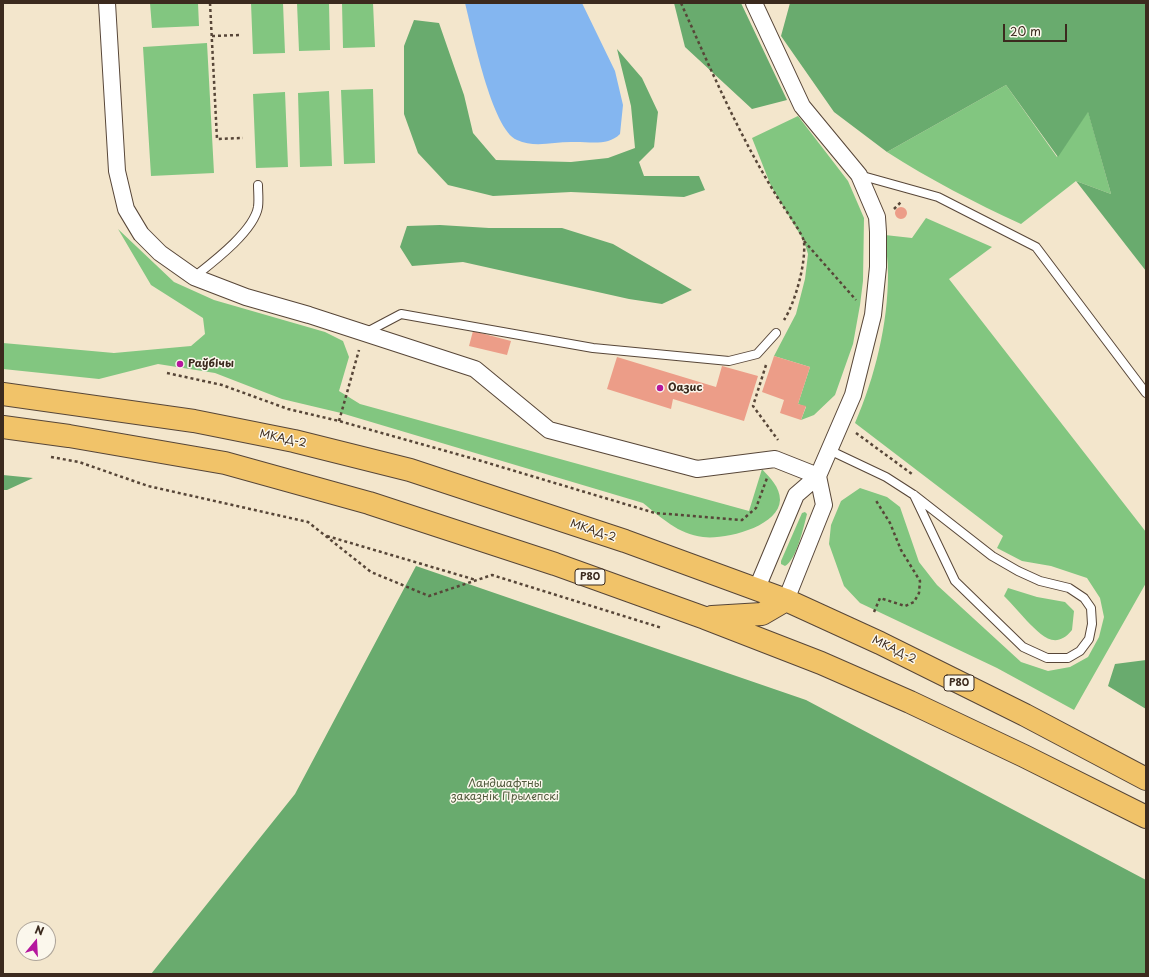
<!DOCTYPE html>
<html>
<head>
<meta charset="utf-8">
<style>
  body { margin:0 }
  #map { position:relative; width:1149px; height:977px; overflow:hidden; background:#f3e6cc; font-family:"Playpen Sans",sans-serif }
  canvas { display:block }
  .frame { position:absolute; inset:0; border:4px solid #3b2a1e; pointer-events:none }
  .north { position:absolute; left:16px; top:921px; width:40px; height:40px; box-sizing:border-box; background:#fbf7ec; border:1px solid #aea59a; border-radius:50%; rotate:18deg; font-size:11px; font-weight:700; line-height:16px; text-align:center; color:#3b2a1e }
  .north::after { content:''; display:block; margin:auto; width:14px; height:18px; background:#b5179e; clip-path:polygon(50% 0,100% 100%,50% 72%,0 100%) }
  .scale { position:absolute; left:1003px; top:24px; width:64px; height:18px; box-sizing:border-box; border:2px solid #3b2a1e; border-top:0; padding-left:5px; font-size:12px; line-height:14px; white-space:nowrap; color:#3b2a1e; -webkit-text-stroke:3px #fbf7ec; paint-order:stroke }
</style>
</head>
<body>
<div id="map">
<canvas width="1149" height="977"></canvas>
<div class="frame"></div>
<div class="north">N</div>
<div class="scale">20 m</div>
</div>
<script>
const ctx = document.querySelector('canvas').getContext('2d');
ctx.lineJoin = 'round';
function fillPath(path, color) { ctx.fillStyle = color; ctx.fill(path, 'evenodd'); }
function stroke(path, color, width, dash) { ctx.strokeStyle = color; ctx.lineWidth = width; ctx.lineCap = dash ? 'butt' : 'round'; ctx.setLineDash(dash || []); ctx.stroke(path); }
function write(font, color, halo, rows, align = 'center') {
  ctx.font = font + ' "Playpen Sans",sans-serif'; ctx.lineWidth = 3; ctx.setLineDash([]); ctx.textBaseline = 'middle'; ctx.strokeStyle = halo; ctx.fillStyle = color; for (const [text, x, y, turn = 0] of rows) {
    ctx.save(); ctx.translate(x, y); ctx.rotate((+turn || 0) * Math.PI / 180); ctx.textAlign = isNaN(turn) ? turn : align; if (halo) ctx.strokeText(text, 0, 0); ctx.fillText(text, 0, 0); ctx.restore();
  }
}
const green = new Path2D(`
  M150,3H198L199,26L152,28Z
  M251,3H283L285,53L253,54Z
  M297,3H329L330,50L299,51Z
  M342,3H373L375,47L343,48Z
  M207,43L214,173L151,176L143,47Z
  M1006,85L1057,157L1088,111L1111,194L1076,181L1021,224C975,203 929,179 887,152Z
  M373,89L375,163L344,164L341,90Z
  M329,91L332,166L300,167L298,93Z
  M285,92L288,167L256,168L253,94Z
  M798,116L848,181L864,218L863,281L860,305L853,344L835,395L814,415L801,420L806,407L798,404L810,367L774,356L796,314L805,279L808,254L804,241L771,186L752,138Z
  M926,218L992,247L949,279L1146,532V583L1074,710L997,668L860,603L844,586L829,544L831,525L841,501L860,488L887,497L900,507L919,562L937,585L1021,662L1048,671L1070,667L1088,657L1099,637L1104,617L1100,598L1087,578L1051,566L1022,561L997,548L1003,536L855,423C875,377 888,324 888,274C888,261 886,248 885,235L912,238Z
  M118,229L174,282L214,300L325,332L343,341L349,357L339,391L360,404L749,511L762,469C770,478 780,487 780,500C779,527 724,540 703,537C678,534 662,518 643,503L341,413L282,399L215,373L158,364L99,379L3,369V343L114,353L191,346L205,334L203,318L151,285Z
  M805,512L807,514C804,526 796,561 785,566L781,564V561L802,513Z
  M1008,588L1037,597L1065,602L1074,611L1072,630C1055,651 1041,635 1027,621C1019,612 1012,604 1004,596Z`);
const forest = new Path2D(`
  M674,3H741L787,100L752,109L685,47Z
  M790,3H1146V271L1076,181L1111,194L1088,112L1058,157L1006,85L887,152L834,112L781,36Z
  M414,20L439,23L464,95L473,133L496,160L571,162L608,158L635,148L631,106L617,49L642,78L658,112L654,147L639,162L644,176H699L705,190L684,197L571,192L493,196L448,185L418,153L404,114V46Z
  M440,225L489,228H562L613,244L692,290L662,304L629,299L463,262L412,266L400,247L407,226Z
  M3,475L33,478L7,490H3Z
  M416,566L806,700L1146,880V974H151L295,794Z
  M1146,660V709L1108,686L1115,664Z`);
const water = new Path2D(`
  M465,3H582L615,71L623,105L620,134C607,147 588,141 571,142C553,142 534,148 517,140C492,130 472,30 465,3Z`);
const building = new Path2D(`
  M895 213a6 6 0 1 1 12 0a6 6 0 1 1-12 0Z
  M473,331L511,341L507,355L469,346Z
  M774,356L810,367L798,404L806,406L801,420L780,413L784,400L762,392Z
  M617,357L716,387L722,366L758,376L744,421L673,399L671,409L607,389Z`);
const path = new Path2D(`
  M210,3L217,139L243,138
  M681,3C710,68 739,135 776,195C781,204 804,235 804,242C806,264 795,303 784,320
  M212,36L240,35
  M894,209L901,202
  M804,241L856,300
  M766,365L753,406L778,440
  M167,373L222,385L288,409L339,421L478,460L655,513L742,520L756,508L767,478
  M339,421L359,350
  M856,433L912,474
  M51,457L79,462L148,486L308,522L371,572L429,596L492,575L662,628
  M327,536L476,580
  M874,612L880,598L905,606L914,602L919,593L920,581L901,550L890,523L875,499`);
const service = new Path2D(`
  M859,175L938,197L1036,247L1146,393
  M194,277C213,262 254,231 258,207C259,200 258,192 258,185
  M365,333L401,314L593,348L729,361L757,354L776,333
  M829,450L886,477L914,495L992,556L1018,571L1040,581L1069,588L1084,598L1091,608L1092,624L1089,639L1080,651L1068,658H1047L1023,647L955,581L914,495`);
const minor = new Path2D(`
  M107,3L117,171L126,209L141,234L160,253L194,277L246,297L309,315L475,369L549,430L697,469L775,459L818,476
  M754,3L802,106L859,175L877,217L878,232V267L873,315L853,395L818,476L796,495L757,588
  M786,600L824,505L818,476`);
const trunk = new Path2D(`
  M3,394L194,421L294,441L410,470L625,541L786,600L880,643L1025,715L1146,779
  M3,427L69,436L225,463L369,503L555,564L705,618L821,663L910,702L1024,756L1146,817
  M712,617L762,614L786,600`);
const markers = [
  [180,364,4,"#b5179e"],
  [660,388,4,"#b5179e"]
];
const shields = [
  [590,577,30],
  [959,683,30]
];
const shieldNames = [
  ["Р80",590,577],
  ["Р80",959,683]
];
const poiNames = [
  ["Раўбічы",188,364],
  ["Оазис",668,388]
];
const streetNames = [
  ["МКАД-2",283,439,12],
  ["МКАД-2",593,531,18],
  ["МКАД-2",894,650,26]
];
const parkNames = [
  ["Ландшафтны",505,784],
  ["заказнік Прылепскі",505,797]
];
fillPath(green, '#82c680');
fillPath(forest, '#69ab6e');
fillPath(water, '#84b6f0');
fillPath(building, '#ec9d88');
stroke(service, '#574638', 10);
stroke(minor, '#574638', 18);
stroke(trunk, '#574638', 24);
stroke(path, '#574638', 2.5, [3, 3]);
stroke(service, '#fff', 8);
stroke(minor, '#fff', 16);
stroke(trunk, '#f1c369', 22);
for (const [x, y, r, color] of markers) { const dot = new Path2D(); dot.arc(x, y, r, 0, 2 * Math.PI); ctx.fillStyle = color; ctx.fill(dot); stroke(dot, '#fbf7ec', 1.5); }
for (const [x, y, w] of shields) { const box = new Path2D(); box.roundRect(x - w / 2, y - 8, w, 16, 3); ctx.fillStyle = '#fbf7ec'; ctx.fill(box); stroke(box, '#3b2a1e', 1); }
write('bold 10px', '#3b2a1e', null, shieldNames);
write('bold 11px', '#3b2a1e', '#fbf7ec', poiNames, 'left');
write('11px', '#3b2a1e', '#fbf7ec', streetNames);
write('11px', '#50593b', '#fbf7ec', parkNames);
</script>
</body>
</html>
